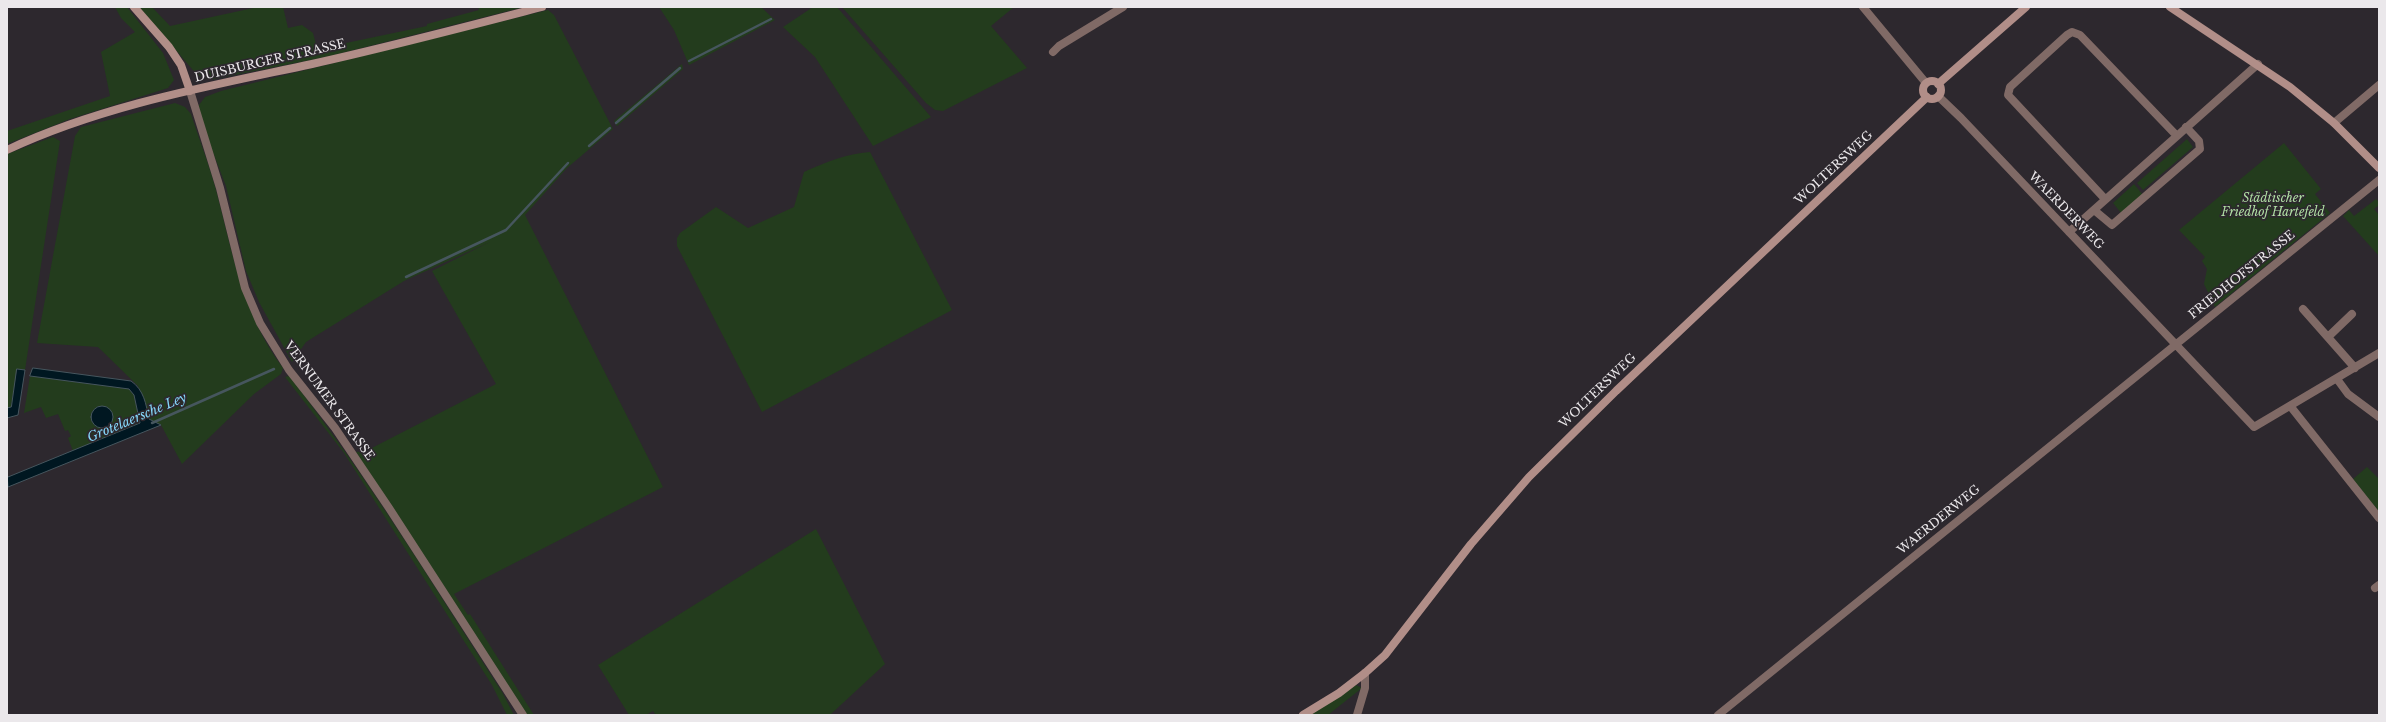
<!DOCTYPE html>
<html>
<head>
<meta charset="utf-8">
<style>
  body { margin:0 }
  #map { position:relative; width:2386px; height:722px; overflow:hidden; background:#2d282e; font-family:"Libre Baskerville",serif }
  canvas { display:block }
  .frame { position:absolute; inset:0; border:8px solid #ebe8eb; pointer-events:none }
</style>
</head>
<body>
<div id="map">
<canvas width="2386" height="722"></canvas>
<div class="frame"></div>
</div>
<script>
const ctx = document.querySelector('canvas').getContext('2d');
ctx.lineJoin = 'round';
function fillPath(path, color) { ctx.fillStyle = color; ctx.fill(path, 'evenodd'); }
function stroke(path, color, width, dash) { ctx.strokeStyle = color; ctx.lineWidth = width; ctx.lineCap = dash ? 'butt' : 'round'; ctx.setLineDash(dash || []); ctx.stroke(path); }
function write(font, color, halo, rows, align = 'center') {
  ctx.font = font + ' "Libre Baskerville",serif'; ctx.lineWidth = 3.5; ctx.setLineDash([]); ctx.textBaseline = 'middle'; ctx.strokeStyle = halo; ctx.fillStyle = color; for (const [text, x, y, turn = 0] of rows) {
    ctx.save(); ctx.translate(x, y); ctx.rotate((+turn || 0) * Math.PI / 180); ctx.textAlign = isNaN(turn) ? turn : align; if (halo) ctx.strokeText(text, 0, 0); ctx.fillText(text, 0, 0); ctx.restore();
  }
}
const green = new Path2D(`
  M115,7H127L163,53L174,80L168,88L70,119L7,144V131L110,96L101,52L135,32L121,18Z
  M139,7H152L170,26L258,7H283L288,28L302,25L313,33L318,52L346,43L427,26V24L479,10L478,7H524L326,57L209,80L198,75L192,69Z
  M659,7H761L775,20L689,65L674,30Z
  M813,7H837L931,117L873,146L815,57L783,27Z
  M842,7H1014L991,26L1027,68L943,111L935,110L926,103Z
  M548,10L554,15L613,129L567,168L525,215L663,487L454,594L468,615L470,614L534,715H525L356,452L366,451L496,384L432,271L490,242L404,281L306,342L292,362L259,302L246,271L226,186L200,119L199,105L205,97L221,91Z
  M682,64L683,69L617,126L614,121Z
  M175,103L185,107L191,114C199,139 209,164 216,190C233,254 242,313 283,368L281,374L254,394L182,464L161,425L149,419L146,405L138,386L98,347L37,343L75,136L81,127Z
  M53,137L60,141L25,370L17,369L11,407L7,408V154Z
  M2187,139L2193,147L2143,190L2137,183Z
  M2284,143L2321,189L2315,194L2330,213L2215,307L2204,284L2207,269L2202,261L2205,257L2179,230Z
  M870,152L952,310L762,412L677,246V238L680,233L716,207L748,228L794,207L804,172C826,162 846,154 870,152Z
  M2134,184L2143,195L2122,214L2113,203Z
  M2376,199L2379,202V205L2374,209L2379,215V256L2343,216L2349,210L2354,216Z
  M30,376L129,389L134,395L140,423L73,451L68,438L71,436L68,430L65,431L58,414L46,418L41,407L24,413Z
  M289,376C367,476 433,585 502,692L514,715H507L492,685L344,453L285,377Z
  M2367,467L2379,479L2378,511L2353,479Z
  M816,529L885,664L830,715H656L653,711L646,715H629L598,665Z
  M1356,685L1362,688L1328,715H1309Z`);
const water = new Path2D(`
  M33,368L131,381C144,390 146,404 149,419L161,425L8,487L7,474L8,477L140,423L134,395L129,389L30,376Z
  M17,369L25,370L18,415L7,418V408L11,407Z
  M91 417a11 11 0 1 1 22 0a11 11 0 1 1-22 0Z`);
const stream = new Path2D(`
  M689,61L771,19
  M616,123L680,68
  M589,146L610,128
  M406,277L506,230L568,163
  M152,423L274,369`);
const street = new Path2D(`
  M1863,7L1926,83
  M1053,52L1059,46L1123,7
  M190,91L220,188L245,288L260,323L289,370L335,428L389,508L523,715
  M1938,96L1961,118L2254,427L2379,353
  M2334,123L2379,85
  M2105,199L2008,95L2010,87L2067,35L2072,32L2080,35L2177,136
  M2094,210L2112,225L2200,149L2199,141L2186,127
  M2069,232L2258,64
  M2303,309L2355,368
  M2328,337L2352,314
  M2337,379L2348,394L2379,417
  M2291,407L2379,518
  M2375,588L2379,585
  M1357,715L1365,688V673
  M1718,715L2379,180`);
const secondary = new Path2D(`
  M134,7L169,47L181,65L190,91
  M2170,7L2290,87L2334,123L2379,168
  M1923 90a9 9 0 1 1 18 0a9 9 0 1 1-18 0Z
  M1938,84L2026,7
  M7,150C103,105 210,86 312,64C389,47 465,27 542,7
  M1303,715L1339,693L1365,673L1385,655L1471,544L1529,477L1616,391L1927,97`);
const streetNames = [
  ["DUISBURGER STRASSE",270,61,-13],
  ["WOLTERSWEG",1834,168,-43],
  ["WAERDERWEG",2066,211,46],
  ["FRIEDHOFSTRASSE",2242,275,-39],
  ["WOLTERSWEG",1598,391,-44],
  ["VERNUMER STRASSE",329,401,54],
  ["WAERDERWEG",1939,520,-39]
];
const parkNames = [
  ["Städtischer",2273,199],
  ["Friedhof Hartefeld",2273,213]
];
const waterNames = [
  ["Grotelaersche Ley",137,418,-23]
];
fillPath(green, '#233c1d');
fillPath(water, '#001721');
stroke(water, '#46565e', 1);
stroke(stream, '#46565e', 2.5);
stroke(street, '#806a66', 8);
stroke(secondary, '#b18e88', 8);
write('12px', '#ebe8eb', '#2d282e', streetNames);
write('italic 12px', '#b0dfa4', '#2d282e', parkNames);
write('italic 13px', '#85d7fa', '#2d282e', waterNames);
</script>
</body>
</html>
